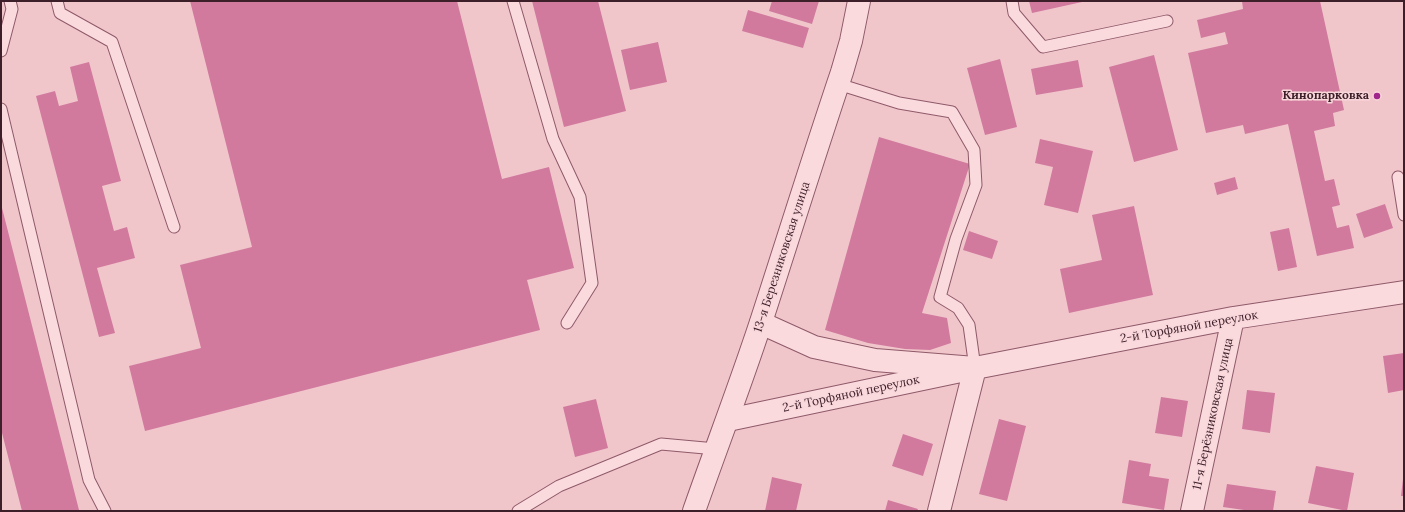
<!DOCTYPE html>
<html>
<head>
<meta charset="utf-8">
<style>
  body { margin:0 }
  #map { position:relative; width:1405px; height:512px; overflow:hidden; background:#f1c6cb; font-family:Lora,serif }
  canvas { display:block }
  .frame { position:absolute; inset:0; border:2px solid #3d1f29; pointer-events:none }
</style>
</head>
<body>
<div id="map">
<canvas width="1405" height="512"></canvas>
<div class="frame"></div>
</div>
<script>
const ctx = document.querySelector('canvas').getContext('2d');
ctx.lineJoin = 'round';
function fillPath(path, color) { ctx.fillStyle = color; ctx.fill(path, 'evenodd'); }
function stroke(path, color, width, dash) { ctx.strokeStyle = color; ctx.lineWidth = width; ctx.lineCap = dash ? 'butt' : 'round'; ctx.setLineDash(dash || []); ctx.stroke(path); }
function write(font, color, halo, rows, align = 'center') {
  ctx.font = font + ' Lora,serif'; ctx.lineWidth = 3; ctx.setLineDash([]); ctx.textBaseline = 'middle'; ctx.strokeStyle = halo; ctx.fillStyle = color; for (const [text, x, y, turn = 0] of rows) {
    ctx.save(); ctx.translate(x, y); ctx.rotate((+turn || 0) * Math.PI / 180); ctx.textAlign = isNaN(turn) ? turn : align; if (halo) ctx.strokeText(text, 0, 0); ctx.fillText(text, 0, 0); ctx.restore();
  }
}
const building = new Path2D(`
  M190,1H457L502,179L549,167L574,268L527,280L540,330L145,431L129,366L201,348L180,265L252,247Z
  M532,1H598L626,111L564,127Z
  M772,1H819L812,24L769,11Z
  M1029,1H1082V2L1032,13Z
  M1242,1H1320L1344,110L1333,113L1335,126L1314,131L1325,181L1334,179L1340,205L1332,207L1337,228L1349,225L1354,248L1317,256L1288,124L1245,134L1243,125L1206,133L1188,53L1228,44L1225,32L1201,38L1197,20L1243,9Z
  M748,10L809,28L803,48L742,31Z
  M658,42L667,82L630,90L621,50Z
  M1154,55L1178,150L1134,162L1109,67Z
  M1000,59L1017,127L985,135L967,68Z
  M1078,60L1083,87L1036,95L1031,69Z
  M89,62L121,181L102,186L114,231L127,227L135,258L97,268L115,333L99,337L36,96L55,91L59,106L78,101L70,67Z
  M879,137L970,164L922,313L947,318L951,343L930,350L905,349L868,343L825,330Z
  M1040,139L1093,151L1078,213L1044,205L1053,167L1035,163Z
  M1235,177L1238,189L1217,195L1214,183Z
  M1,204L79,510L76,511H22L1,429Z
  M1385,204L1393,228L1364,238L1356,214Z
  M1134,206L1153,295L1069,313L1060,269L1102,260L1092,215Z
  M1289,228L1297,267L1278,271L1270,232Z
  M969,231L998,241L992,259L963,250Z
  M1404,353V390L1388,393L1383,356Z
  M1247,390L1275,393L1270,433L1242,429Z
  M1161,397L1188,401L1182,437L1155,433Z
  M596,399L608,448L575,457L563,407Z
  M999,419L1026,426L1007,501L979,494Z
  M903,434L933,444L923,476L892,466Z
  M1129,460L1151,464L1149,476L1169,479L1164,510L1122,503Z
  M1316,466L1354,473L1347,511L1308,503Z
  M772,477L802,484L796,511H765Z
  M1403,479H1404V496H1401Z
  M1227,484L1276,491L1273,511H1251L1223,507Z
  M888,500L918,509L917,511H885Z`);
const service = new Path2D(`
  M57,1L60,13L112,42L174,227
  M513,1L553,139L580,197L592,283L567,323
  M1012,1L1014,13L1043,47L1167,21
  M1,51L12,9L10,1
  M838,84L899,103L952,112L974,150L976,185L956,239L940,297L958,308L969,325L975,368
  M1,109L89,480L105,511
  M1398,177L1404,215
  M518,511L559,486L661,444L716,449`);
const minor = new Path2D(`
  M761,323L814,347L875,360L975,368L939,511
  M728,420L975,368L1233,318L1404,292
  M1192,511L1233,318`);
const tertiary = new Path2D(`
  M694,511C716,448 740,386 761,322C788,239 814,155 842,72L851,41L859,1`);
const markers = [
  [1377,96,4,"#a1268c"]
];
const poiNames = [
  ["Кинопарковка",1369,96]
];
const streetNames = [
  ["13-я Березниковская улица",782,257,-72],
  ["2-й Торфяной переулок",1189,327,-10],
  ["2-й Торфяной переулок",851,394,-12],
  ["11-я Берёзниковская улица",1213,414,-78]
];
fillPath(building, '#d17a9e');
stroke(service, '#8e5a69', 13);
stroke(minor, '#8e5a69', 24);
stroke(tertiary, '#8e5a69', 24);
stroke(service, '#fbdade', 11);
stroke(minor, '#fbdade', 22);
stroke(tertiary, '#fbdade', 22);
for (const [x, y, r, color] of markers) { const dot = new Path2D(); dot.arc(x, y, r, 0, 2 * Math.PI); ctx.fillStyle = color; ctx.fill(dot); stroke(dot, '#f8d6da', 1.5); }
write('bold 12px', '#3d1f29', '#f8d6da', poiNames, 'right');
write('12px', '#3d1f29', '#f8d6da', streetNames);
</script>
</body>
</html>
